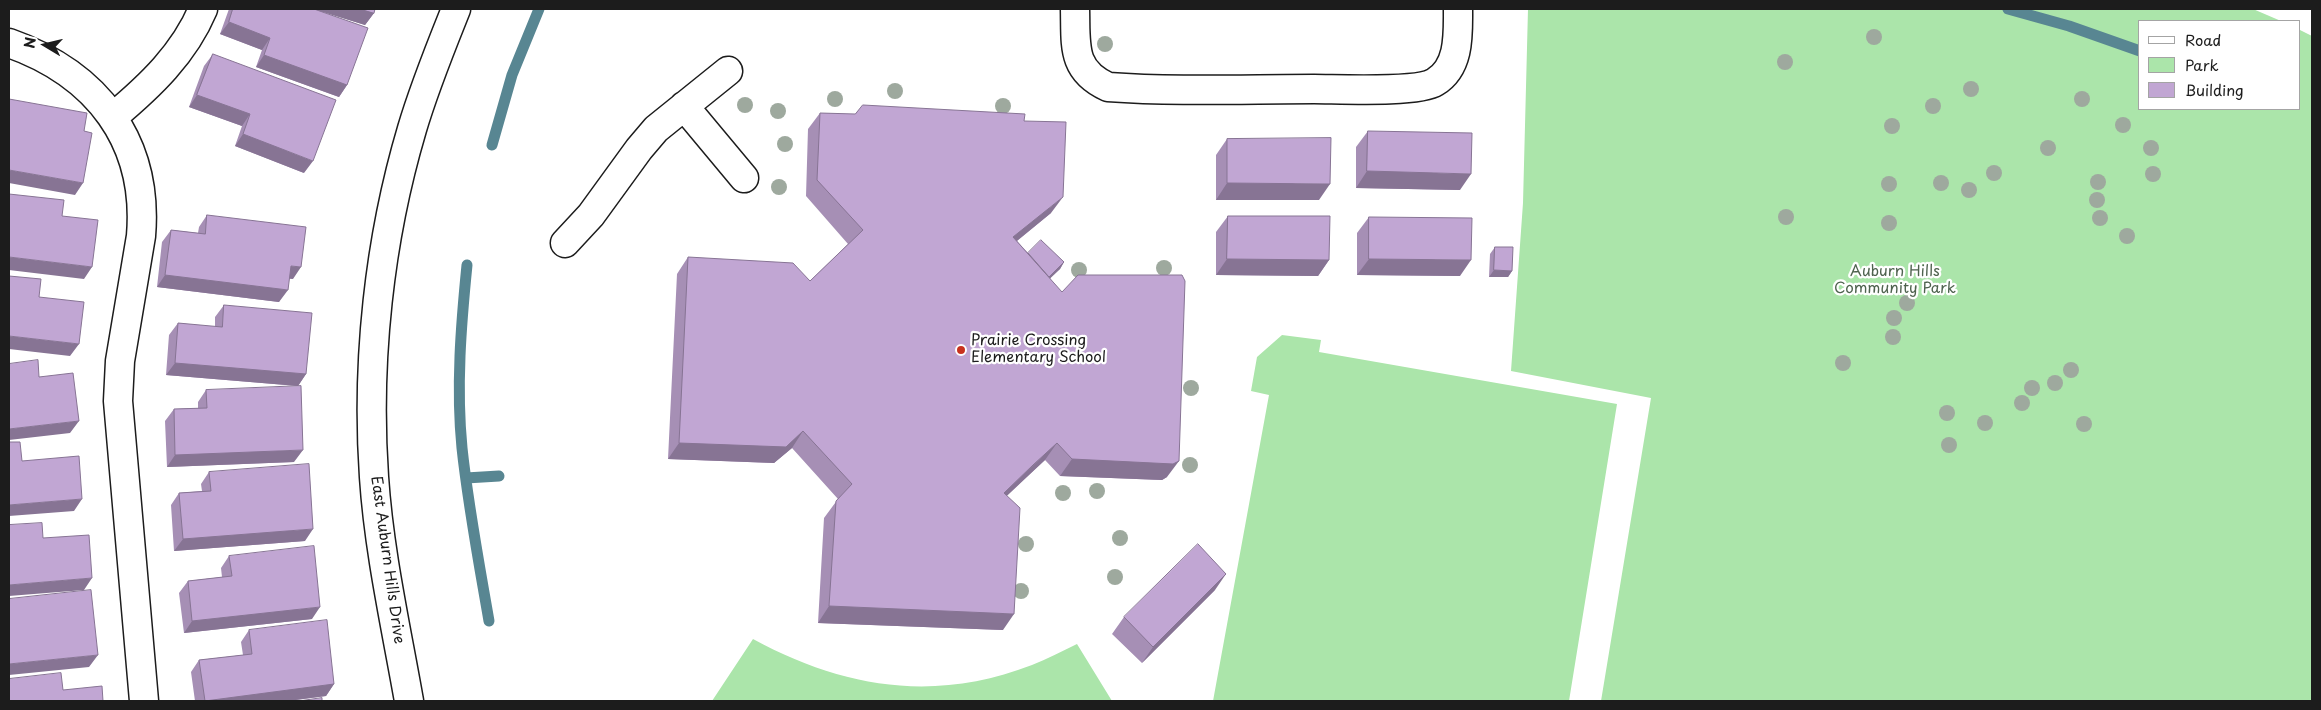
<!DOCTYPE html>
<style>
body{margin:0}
#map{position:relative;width:2321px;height:710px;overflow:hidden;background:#fff;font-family:"Playpen Sans",sans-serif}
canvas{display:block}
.frame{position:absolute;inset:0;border:10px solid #1c1c1c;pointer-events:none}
.legend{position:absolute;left:2138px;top:20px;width:162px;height:90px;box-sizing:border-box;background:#fff;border:1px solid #a4a4a4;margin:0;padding:6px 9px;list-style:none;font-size:15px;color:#1c1c1c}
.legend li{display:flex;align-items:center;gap:10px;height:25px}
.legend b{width:25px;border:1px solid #a4a4a4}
.north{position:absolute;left:20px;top:20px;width:50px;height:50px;-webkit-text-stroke:4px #fff;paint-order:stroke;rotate:279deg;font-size:14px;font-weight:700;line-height:20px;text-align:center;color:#1c1c1c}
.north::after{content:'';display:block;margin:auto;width:18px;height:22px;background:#1c1c1c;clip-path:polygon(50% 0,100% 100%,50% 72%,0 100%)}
</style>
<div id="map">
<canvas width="2321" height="710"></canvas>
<div class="frame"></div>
<ul class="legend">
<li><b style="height:6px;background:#fff"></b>Road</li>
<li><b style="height:14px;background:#abe5aa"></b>Park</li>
<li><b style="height:14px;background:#c1a6d3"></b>Building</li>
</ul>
<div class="north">N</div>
</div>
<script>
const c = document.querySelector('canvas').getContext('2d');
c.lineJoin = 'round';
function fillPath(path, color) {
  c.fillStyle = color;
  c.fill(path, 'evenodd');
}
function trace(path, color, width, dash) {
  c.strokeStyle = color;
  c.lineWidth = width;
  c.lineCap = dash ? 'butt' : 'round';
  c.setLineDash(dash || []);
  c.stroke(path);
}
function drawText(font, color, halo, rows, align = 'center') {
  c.font = font + ' "Playpen Sans",sans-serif';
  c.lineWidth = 4.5;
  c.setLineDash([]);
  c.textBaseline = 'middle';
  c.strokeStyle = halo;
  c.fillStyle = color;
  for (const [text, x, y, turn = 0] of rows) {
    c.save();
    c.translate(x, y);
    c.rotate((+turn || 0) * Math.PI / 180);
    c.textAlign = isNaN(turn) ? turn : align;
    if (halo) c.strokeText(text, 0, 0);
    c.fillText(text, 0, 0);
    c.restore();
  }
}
fillPath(new Path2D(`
 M1528 9H2253L2281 21H2140V109H2300V30L2312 36V701H1601L1651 398 1511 371 1523 203Z
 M1282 335 1321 340 1319 352 1617 404 1569 701H1213L1269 395 1251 391 1257 357Z
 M753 639C843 688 934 703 1032 665 1047 659 1062 651 1077 644L1112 701H712Z`), '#abe5aa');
trace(new Path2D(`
 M2008 9 2069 26 2140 51
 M492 145 512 75 539 9
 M467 265C461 325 456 387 462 448 468 505 479 563 489 621
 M466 478 499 476`), '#588692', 11);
const minor = new Path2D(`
 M1075 9C1076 45 1071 70 1108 87 1177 92 1246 89 1314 89 1339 89 1418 93 1435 82 1460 67 1458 34 1458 9
 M9 43C97 74 149 141 141 236L120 361 118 401 144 701
 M684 106 744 178
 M113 117C150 86 184 54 203 9
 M565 243 591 215 639 149 656 129 728 71
 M409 701C396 627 379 552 374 477 366 362 379 240 412 129 424 88 440 49 456 9`);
trace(minor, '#1c1c1c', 31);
trace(minor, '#fff', 28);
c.fillStyle = '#9ea99e';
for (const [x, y] of [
 [1874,37],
 [1105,44],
 [1785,62],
 [1971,89],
 [895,91],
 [835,99],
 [2082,99],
 [745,105],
 [1003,106],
 [1933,106],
 [778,111],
 [2123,125],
 [1892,126],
 [785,144],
 [2048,148],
 [2151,148],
 [1994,173],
 [2153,174],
 [2098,182],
 [1941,183],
 [1889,184],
 [779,187],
 [1969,190],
 [2097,200],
 [1786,217],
 [2100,218],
 [1889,223],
 [2127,236],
 [1164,268],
 [1079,270],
 [1907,303],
 [1894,318],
 [1893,337],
 [1843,363],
 [2071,370],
 [2055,383],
 [1191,388],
 [2032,388],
 [2022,403],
 [1947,413],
 [1985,423],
 [2084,424],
 [1949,445],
 [1190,465],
 [1097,491],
 [1063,493],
 [1120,538],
 [1026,544],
 [1115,577],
 [1021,591]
]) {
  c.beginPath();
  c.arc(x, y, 8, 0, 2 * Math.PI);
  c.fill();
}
fillPath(new Path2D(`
 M229 9H375L374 13 365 25 324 12 347 85 339 97 256 67 262 50 220 34Z
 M213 54 304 173 235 146 242 126 189 107 204 66Z
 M820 113 1024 121 1051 213 1017 241 1028 253 1064 262 1060 269 1050 278 1167 477 1162 480 1060 476 1045 460 1007 495 1003 630 818 623 824 518 838 499 792 448 774 463 668 459 677 274 688 257 810 281 848 244 806 196 808 129Z
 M1368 131 1460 190 1356 188V147Z
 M1227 139 1319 200H1216V155Z
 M207 215 293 279 289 278 279 302 157 287 162 242 171 230 198 233 199 227Z
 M1228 216 1329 260 1318 276 1216 275V232Z
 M1369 217 1460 276 1357 275V233Z
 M1495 247 1512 271 1508 277H1489L1490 254Z
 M224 305 306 374 298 386 166 375 169 335 178 323 215 327V317Z
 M206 390 294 462 167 467 165 421 174 409 198 408V402Z
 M209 472 305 541 174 551 171 505 179 493 202 491 201 484Z
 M229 556 312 619 184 633 179 593 188 581 222 577 221 568Z
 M1215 590 1142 663 1112 634 1124 617Z
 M249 630 334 684 326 696 288 701H195L191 672 199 660 243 655 241 642Z`), '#a68fb5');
fillPath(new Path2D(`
 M313 9H360L374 13 365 25Z
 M229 22 270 38 262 50 220 34Z
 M264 55 347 85 339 97 256 67Z
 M197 95 250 114 242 126 189 107Z
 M243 134 313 161 304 173 235 146Z
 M9 170 83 183 75 195 9 183Z
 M1367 171 1471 174 1460 190 1356 188Z
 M1227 183 1330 184 1319 200H1216Z
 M1063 197 1051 213 1002 253 1013 237Z
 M9 257 92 267 84 279 9 270Z
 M1227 259 1329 260 1318 276 1216 275Z
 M1369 259 1471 260 1460 276 1357 275Z
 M1064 262 1060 269 1036 292 1040 286Z
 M291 266 301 267 293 279 282 278Z
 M1494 270 1512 271 1508 277H1489Z
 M165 275 288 290 279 302 157 287Z
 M9 336 79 344 70 356 9 349Z
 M175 363 306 374 298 386 166 375Z
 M79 421 70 433 9 440V429Z
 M803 431 792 448 774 463 668 459 679 443Z
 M1057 443 1045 460 993 509 1004 493Z
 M303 450 294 462 167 467 175 455Z
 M1072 459 1179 461 1167 477 1162 480 1060 476Z
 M82 499 74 511 9 516V505Z
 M313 529 305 541 174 551 183 539Z
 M1226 574 1215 590 1142 663 1153 647Z
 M92 578 84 590 9 596V585Z
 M829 606 1014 614 1003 630 818 623Z
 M320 607 312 619 184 633 192 621Z
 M98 655 89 667 9 675V664Z
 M334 684 326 696 288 701H204Z`), '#877494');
const building = new Path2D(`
 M233 9H314L368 28 347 85 264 55 270 38 229 22Z
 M360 9H375L374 13Z
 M213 54 336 100 313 161 243 134 250 114 197 95Z
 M9 99 87 113 84 131 92 133 83 183 9 170Z
 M863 105 1025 114 1024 121 1066 122 1063 197 1013 237 1062 292 1078 275H1182L1185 281 1179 461 1173 464 1072 459 1057 443 1033 465 1004 493 1020 508 1014 614 829 606 836 501 852 484 803 431 786 447 679 443 688 257 793 263 810 281 863 230 817 180 820 113 855 114Z
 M1368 131 1472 133 1471 174 1367 171Z
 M1331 138 1330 184 1227 183V139Z
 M9 194 64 200 62 216 98 220 92 267 9 257Z
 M207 215 306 227 301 267 291 266 288 290 165 275 171 230 205 234Z
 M1228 216H1330L1329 260 1227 259Z
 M1369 217 1472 218 1471 260 1369 259Z
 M1041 240 1064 262 1049 277 1028 253Z
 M1495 247H1513L1512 271 1494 270Z
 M9 276 41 279 39 297 84 302 79 344 9 336Z
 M224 305 312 313 306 374 175 363 178 323 222 327Z
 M38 360 39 377 73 373 79 421 9 429V364Z
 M301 386 303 450 175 455 174 409 207 408 206 390Z
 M9 442H20L22 461 79 456 82 499 9 505Z
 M309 464 313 529 183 539 179 493 211 491 209 472Z
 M42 523 43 538 89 535 92 578 9 585V525Z
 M1198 544 1226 574 1153 647 1124 617Z
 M314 546 320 607 192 621 188 581 232 576 229 556Z
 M91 590 98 655 9 664V599Z
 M327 620 334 684 205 701 199 660 252 654 249 630Z
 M61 673 63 690 102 686 103 701H9V679Z
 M322 698V701H299Z`);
fillPath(building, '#c1a6d3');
trace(building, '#877494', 1);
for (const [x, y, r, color] of [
 [961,350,5,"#c8321e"]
]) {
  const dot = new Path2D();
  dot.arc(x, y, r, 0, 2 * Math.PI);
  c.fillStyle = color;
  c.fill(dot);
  trace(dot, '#fff', 2);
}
drawText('15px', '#4e624e', '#fff', [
 ["Auburn Hills",1895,272],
 ["Community Park",1895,289]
]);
drawText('15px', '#1c1c1c', '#fff', [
 ["Prairie Crossing",971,341],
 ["Elementary School",971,358]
], 'left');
drawText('15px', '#1c1c1c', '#fff', [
 ["East Auburn Hills Drive",387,560,82]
]);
</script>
